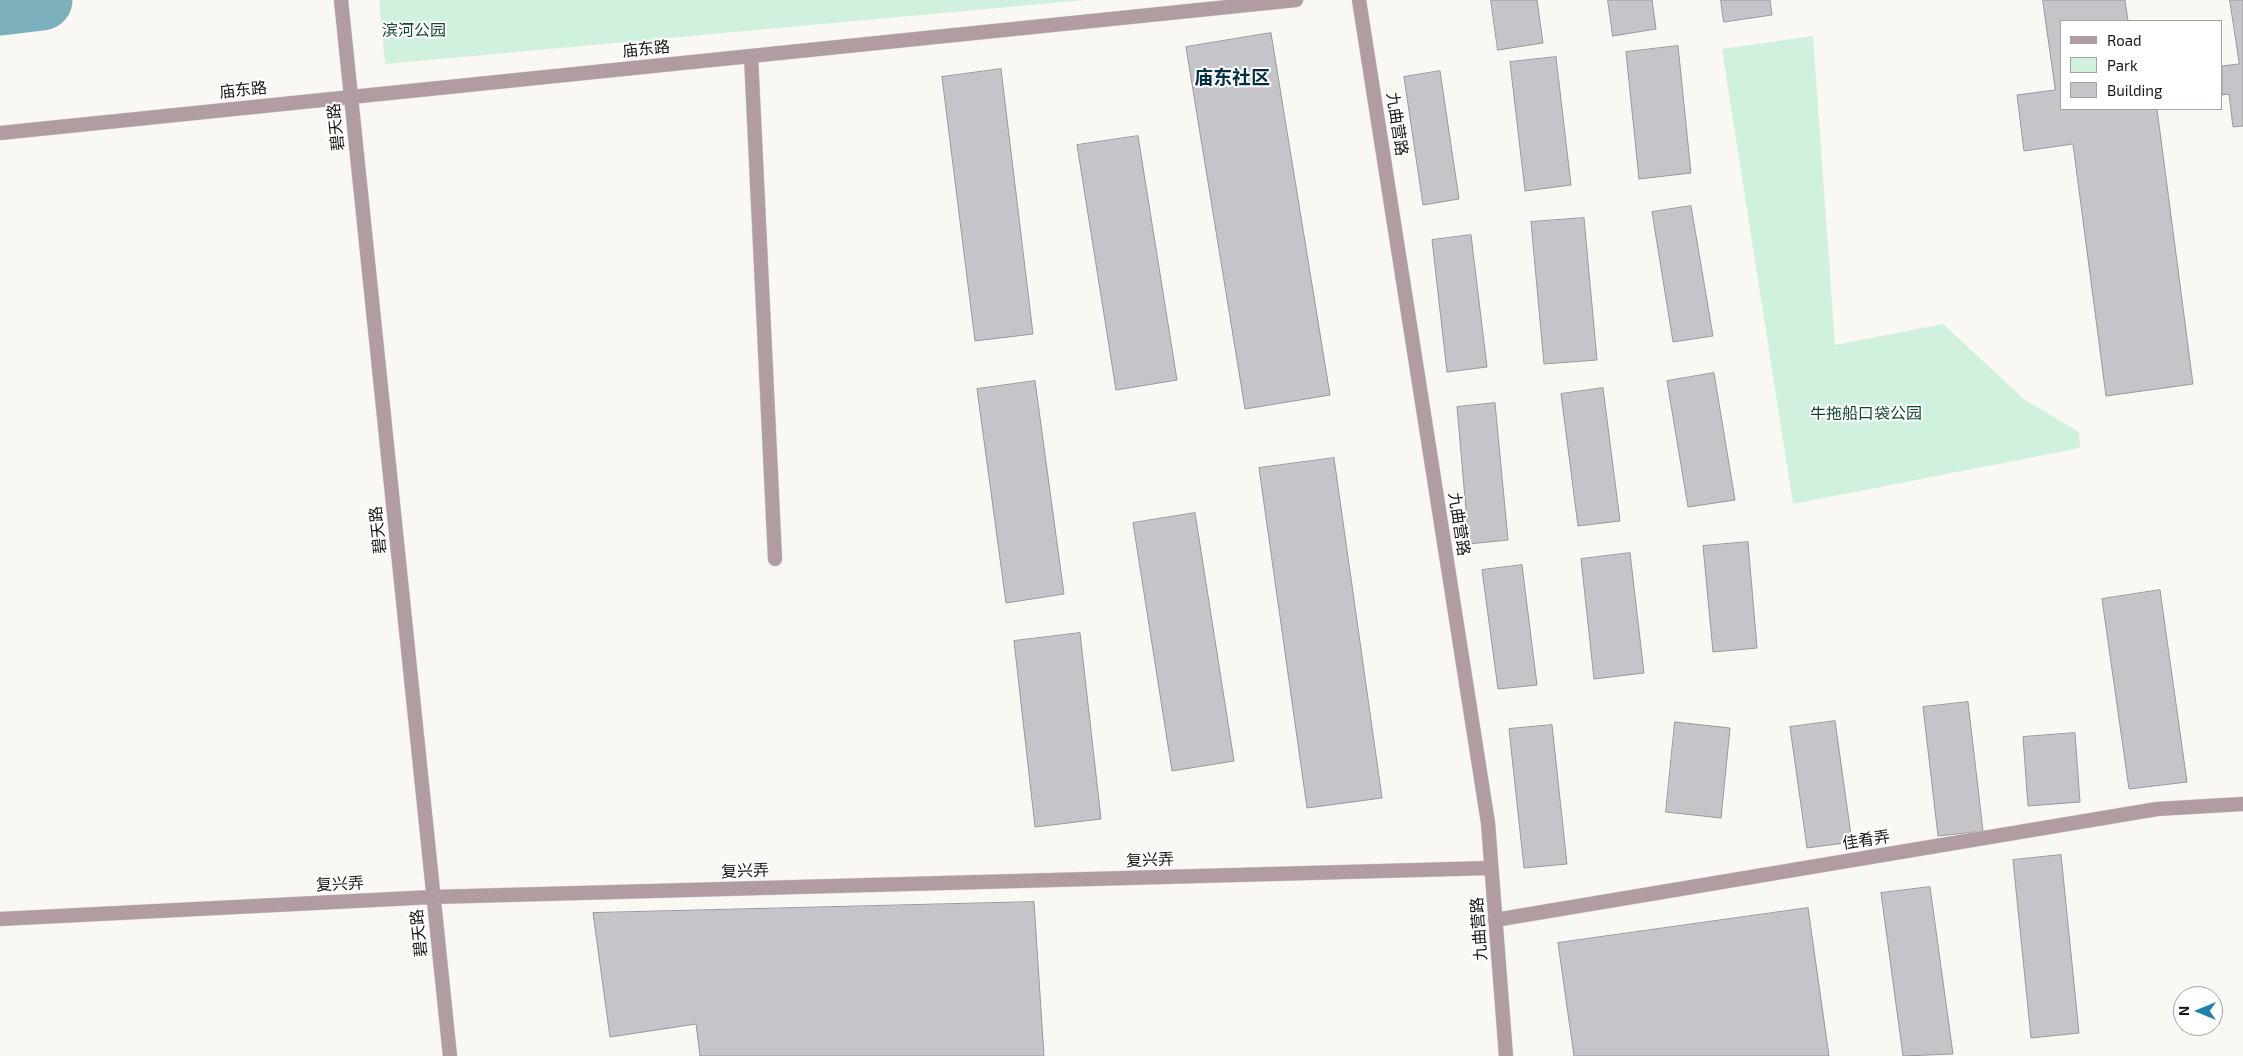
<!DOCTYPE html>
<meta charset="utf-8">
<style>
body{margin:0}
#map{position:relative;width:2243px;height:1056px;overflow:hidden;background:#f9f8f3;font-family:"Exo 2",sans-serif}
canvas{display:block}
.legend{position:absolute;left:2060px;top:20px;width:162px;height:90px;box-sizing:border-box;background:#fff;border:1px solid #a2a2a1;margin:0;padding:6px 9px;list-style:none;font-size:15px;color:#171715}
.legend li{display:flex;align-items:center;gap:10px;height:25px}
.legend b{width:25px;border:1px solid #a2a2a1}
.north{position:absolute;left:2173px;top:986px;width:50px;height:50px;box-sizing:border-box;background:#fff;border:1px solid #a2a2a1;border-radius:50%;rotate:270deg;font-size:14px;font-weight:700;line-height:20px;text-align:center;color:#171715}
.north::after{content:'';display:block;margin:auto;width:18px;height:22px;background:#1e80ab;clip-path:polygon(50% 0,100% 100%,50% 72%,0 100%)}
</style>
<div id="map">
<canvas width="2243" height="1056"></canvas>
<ul class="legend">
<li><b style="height:6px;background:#b19ca1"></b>Road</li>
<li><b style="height:14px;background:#d1f1df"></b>Park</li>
<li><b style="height:14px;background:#c5c4c8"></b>Building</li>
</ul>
<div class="north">N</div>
</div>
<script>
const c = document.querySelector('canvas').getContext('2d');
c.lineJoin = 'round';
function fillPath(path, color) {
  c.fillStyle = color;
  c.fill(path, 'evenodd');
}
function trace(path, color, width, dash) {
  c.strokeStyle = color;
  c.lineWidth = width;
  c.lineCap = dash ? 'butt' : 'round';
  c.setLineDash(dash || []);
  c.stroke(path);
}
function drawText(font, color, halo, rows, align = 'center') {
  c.font = font + ' "Exo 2","Noto Sans SC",sans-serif';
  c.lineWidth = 4;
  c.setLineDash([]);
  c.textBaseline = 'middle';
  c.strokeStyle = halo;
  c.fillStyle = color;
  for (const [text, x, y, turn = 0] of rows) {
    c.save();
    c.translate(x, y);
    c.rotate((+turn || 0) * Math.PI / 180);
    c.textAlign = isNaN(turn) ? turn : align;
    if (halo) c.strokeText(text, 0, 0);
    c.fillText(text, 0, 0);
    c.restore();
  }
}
fillPath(new Path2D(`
 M379 0H1085L385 64Z
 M1813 36 1835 345 1943 324 2025 400 2079 432 2080 448 1793 504 1722 49Z`), '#d1f1df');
trace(new Path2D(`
 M0 5 42 0`), '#7cb0bc', 61);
const building = new Path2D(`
 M1491 0H1537L1543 43 1498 50Z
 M1608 0H1652L1656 29 1613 36Z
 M1721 0H1770L1772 15 1724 22Z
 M2043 0H2125L2128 21H2062V109H2157L2193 384 2106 396 2073 144 2024 151 2017 95 2055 90Z
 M2230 0H2243V126L2233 127 2229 94 2222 95V66L2239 64Z
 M1271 33 1330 395 1245 409 1186 47Z
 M1678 46 1691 173 1639 179 1626 52Z
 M1556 57 1571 185 1525 191 1510 62Z
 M1001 69 1033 334 975 341 942 77Z
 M1440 71 1459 199 1423 205 1404 77Z
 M1138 136 1177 380 1116 390 1077 145Z
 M1691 206 1713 336 1673 342 1652 212Z
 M1584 218 1597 360 1544 364 1531 222Z
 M1471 235 1487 367 1447 372 1432 240Z
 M1714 373 1735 500 1688 507 1667 381Z
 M1035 381 1064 594 1006 603 977 389Z
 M1603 388 1620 521 1578 526 1561 394Z
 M1495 403 1508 540 1469 544 1457 407Z
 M1334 458 1382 798 1307 808 1259 468Z
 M1195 513 1234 761 1172 771 1133 523Z
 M1748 542 1757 648 1713 652 1703 546Z
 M1630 553 1644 673 1594 679 1581 559Z
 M1522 565 1537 685 1498 689 1482 570Z
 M2160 590 2187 782 2129 789 2102 599Z
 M1080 633 1101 819 1035 827 1014 641Z
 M1968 702 1983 831 1938 836 1923 707Z
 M1835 721 1852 842 1807 848 1790 727Z
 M1675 722 1730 728 1721 818 1666 812Z
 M1552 725 1567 864 1524 868 1509 729Z
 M2075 733 2080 802 2028 806 2023 737Z
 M2061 855 2079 1033 2031 1038 2013 860Z
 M1930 887 1953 1054 1903 1056 1881 893Z
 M1034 902 1044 1056H700L696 1024 610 1037 593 913Z
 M1808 908 1829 1056H1574L1558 943Z`);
fillPath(building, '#c5c4c8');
trace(building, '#99989c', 1);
const minor = new Path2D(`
 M341 0 450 1056
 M1359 0 1488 823 1506 1056
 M751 56 775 559
 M0 133 1296 0
 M0 919 433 897 1491 868
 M1495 920 2157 809 2243 804`);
trace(minor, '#d5d4cf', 15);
trace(minor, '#b19ca1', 14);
drawText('16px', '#11472f', '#fff', [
 ["滨河公园",414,31],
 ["牛拖船口袋公园",1866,414]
]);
drawText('16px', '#171715', '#fff', [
 ["庙东路",646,49,-6],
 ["庙东路",243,90,-6],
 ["九曲营路",1397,124,81],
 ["碧天路",336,127,-96],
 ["九曲营路",1459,524,81],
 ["碧天路",378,530,-96],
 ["佳肴弄",1866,840,-9],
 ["复兴弄",1150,860,-2],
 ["复兴弄",745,871,-2],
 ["复兴弄",340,884,-3],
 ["九曲营路",1479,929,-94],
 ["碧天路",419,933,-96]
]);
drawText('bold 19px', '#002f43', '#fff', [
 ["庙东社区",1232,78]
]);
</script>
